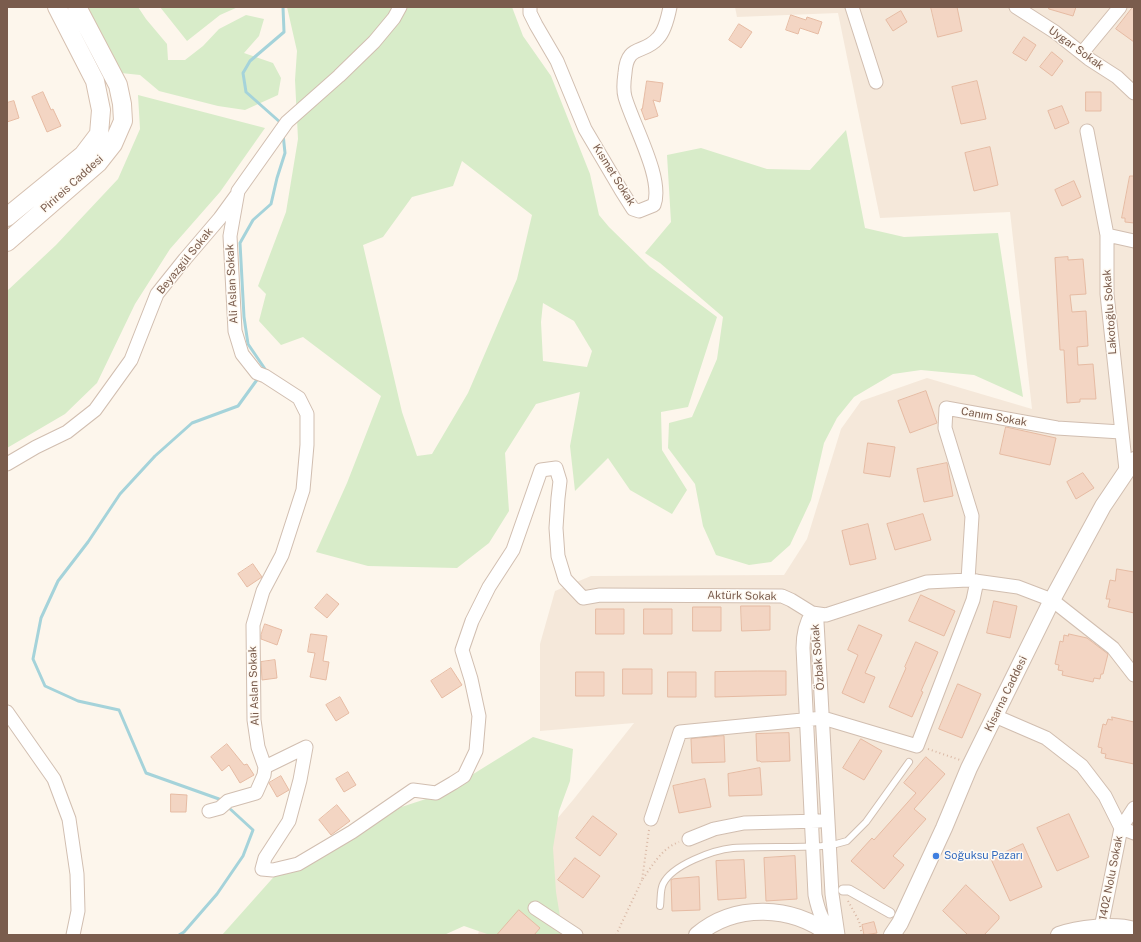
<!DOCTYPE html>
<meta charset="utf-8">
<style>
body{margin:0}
#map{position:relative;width:1141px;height:942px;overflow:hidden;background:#fdf6ec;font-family:"Public Sans",sans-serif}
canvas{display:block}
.frame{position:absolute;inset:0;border:8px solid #7a5c4d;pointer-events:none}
</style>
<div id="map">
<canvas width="1141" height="942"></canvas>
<div class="frame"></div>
</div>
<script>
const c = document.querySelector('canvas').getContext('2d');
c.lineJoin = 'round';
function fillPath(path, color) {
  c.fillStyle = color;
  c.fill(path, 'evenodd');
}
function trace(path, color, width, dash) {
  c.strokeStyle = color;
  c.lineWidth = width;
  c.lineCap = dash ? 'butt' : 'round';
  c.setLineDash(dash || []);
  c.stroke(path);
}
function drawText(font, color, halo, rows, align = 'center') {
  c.font = font + ' "Public Sans",sans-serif';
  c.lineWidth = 3;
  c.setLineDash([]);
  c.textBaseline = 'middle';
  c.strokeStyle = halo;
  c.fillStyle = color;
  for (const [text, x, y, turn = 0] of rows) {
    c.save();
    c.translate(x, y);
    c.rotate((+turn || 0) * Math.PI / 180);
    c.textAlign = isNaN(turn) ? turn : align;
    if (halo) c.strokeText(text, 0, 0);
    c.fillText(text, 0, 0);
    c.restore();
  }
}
fillPath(new Path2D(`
 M735 7H1134V935H478L484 905 573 800 634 723 540 731V644L555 591 591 576 784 575 807 539 841 429 861 401 927 378 1032 409 1010 212 880 218 838 13 737 17Z`), '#f5e8da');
fillPath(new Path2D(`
 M86 7H138L146 19 167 44 168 60H185L203 46 219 29 246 15 264 19 259 36 244 53 273 63 281 78 278 95 245 110 218 106 159 91 140 75 121 73Z
 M160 7H238L220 15 187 41Z
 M287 7H512L523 36 551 76 590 174 599 215 609 227 650 267 717 317 688 407 661 412 662 450 687 490 672 514 630 490 608 458 575 491 570 446 580 392 536 404 505 453 509 511 489 543 457 568 368 566 316 552 347 483 381 396 303 337 281 345 259 321 266 294 258 286 286 212 298 139 295 80 297 51ZM462 161 532 215 517 279 468 393 432 454 417 456 402 412 363 245 383 237 412 197 453 186ZM543 303 574 321 592 351 587 367 543 361 541 322Z
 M138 95 265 128 220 192 170 249 135 304 97 383 65 414 7 448V291L56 245 118 179 140 129Z
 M846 130 865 228 904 237 998 233 1023 397 974 375 921 370 893 374 854 397 837 418 824 443 811 500 790 545 771 562 749 565 716 555 703 526 695 484 668 448 669 423 692 417 717 359 723 317 660 263 645 253 671 222 667 155 701 148 767 169 810 170Z
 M533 737 573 749 570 781 559 811 553 848 556 892 563 935H490L464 926 444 935H222L279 871 374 816 441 794Z`), '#d8ecc9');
trace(new Path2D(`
 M281 123 246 92 243 73 250 61 284 32 283 7
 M263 372 265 369 248 344 244 317 240 243 253 220 271 204 277 178 285 153 283 134
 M222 802 219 799 146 773 119 710 78 701 45 686 33 659 41 618 58 581 88 542 120 494 155 456 192 423 238 406 259 377
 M179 935 184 932 217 894 243 856 253 830 228 807`), '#a5d3da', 3);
const building = new Path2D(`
 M931 7H957L962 31 938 37Z
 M1049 7H1076L1073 16 1049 9Z
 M1133 7H1134V42L1116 29Z
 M901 11 907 22 893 31 886 20Z
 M791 15 806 20 807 17 822 22 818 34 800 28 798 34 786 30Z
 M739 24 752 32 741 48 729 40Z
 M1024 37 1036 45 1026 61 1013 53Z
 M1052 52 1063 61 1052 76 1040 67Z
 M647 81 663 83 660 102 653 100 658 116 645 120 641 109H642Z
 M977 81 986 119 961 124 952 87Z
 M43 92 51 110 53 109 61 126 47 132 32 97Z
 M1086 92H1101V111H1086Z
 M14 101 19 118 7 122V103Z
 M1062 106 1069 123 1055 129 1048 111Z
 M990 147 998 185 974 191 965 153Z
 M1130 176H1134V223L1125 222V218H1122Z
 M1074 181 1081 197 1062 206 1055 190Z
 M1068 257V260L1083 259 1086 294 1070 295 1072 312 1086 311 1088 346 1077 347 1078 365 1093 364 1096 399H1080V402L1067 403 1064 350H1060L1055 258Z
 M926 391 937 423 910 433 898 401Z
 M1006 427 1056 438 1050 465 1000 454Z
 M868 443 895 447 890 477 864 473Z
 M947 463 953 496 924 502 917 469Z
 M1083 473 1094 488 1076 499 1067 482Z
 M923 514 931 540 895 550 887 524Z
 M868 524 876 559 850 565 842 531Z
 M253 564 262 577 247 587 238 574Z
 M1117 569 1134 572V613L1108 607 1110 599H1106L1110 580 1115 581Z
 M327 594 339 604 327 618 315 608Z
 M921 595 955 611 944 636 909 621Z
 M994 601 1017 606 1010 638 987 633Z
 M741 606H770V630L742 631Z
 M693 607H721V631H693Z
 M596 609H624V634H596Z
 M644 609H672V634H644Z
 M265 624 282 630 277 645 261 639V635Z
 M859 625 882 635 865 673 875 677 864 703 842 693 858 655 848 650Z
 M311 634 327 636 323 661 329 662 326 680 310 677 315 653 308 652Z
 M1069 634 1087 638 1108 654 1103 674H1101L1100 679 1094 678 1093 682 1062 675 1063 671 1058 670 1059 665 1055 664 1060 641 1063 642 1064 635 1068 636Z
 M916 642 938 652 921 691 923 692 912 717 889 707 906 668 905 667Z
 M275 660 277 678 262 680 261 662Z
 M451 668 462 685 442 698 431 681Z
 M623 669H652V694H623Z
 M758 671H786V695L715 697V672Z
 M576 672H604V696H576Z
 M668 672H696V697H668Z
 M958 684 981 694 962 738 939 729Z
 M340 697 349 713 336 721 326 705Z
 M1112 717 1134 722V764L1105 758 1106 754 1101 753 1102 748 1098 747 1103 724 1106 725 1108 719 1112 720Z
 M789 733 790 761 761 762 760 761H757L756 734Z
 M724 736 725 762 692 763 691 739Z
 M861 739 882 751 864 780 843 768Z
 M227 744 244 765 247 764 254 775 240 783 229 765 222 771 211 757Z
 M926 757 945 774 914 809 926 819 893 856 904 865 884 889 851 861 872 838 874 840 916 793 904 783Z
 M760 768 762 795 729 796 728 774Z
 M348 772 356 785 344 792 336 779Z
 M281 776 289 790 277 797 269 783Z
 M705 779 711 807 679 813 673 786Z
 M171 794 187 795 186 812H171Z
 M337 805 350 821 331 835 319 820Z
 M1069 814 1089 857 1057 871 1037 828Z
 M593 816 617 834 600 856 576 838Z
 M1023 844 1042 887 1010 901 991 859Z
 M795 856 797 899 766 901 764 858Z
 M575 858 600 876 583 898 558 880Z
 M744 860 746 898 718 900 716 861Z
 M699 877 700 910 672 911 671 880 673 879Z
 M966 885 999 916V919L984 935H968L943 911Z
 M519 910 540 928 534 935H497Z
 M874 922 877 933 864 935 862 925Z`);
fillPath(building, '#f3d5c3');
trace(building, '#e6bba3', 1);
const service = new Path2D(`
 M660 906C661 899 660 890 663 884 672 865 713 850 733 848 762 846 793 848 822 846L836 844 847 841 866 822 909 762`);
const pedestrian = new Path2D(`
 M843 890H849L890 913`);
const minor = new Path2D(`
 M400 7 394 18 374 42 339 76 287 122 238 191 230 236 235 331 242 354 257 373 265 376 299 398 307 414V445L303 490 282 555 263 591 253 625 254 720 258 747 265 767 306 747 300 780 289 821 265 858 262 869 273 870 298 864 352 832 413 790 436 793 453 783 464 776 476 751 479 716 471 679 462 650 472 621 489 587 513 550 541 470 556 468 560 481 558 498 556 528 558 556 565 579 583 598 600 595 782 596 791 600 812 613 826 615 927 582 968 580 1018 587 1052 600 1113 648 1134 675
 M530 7V13L536 25 557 61 585 129 621 190 633 209 639 211 654 205C664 179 633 125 625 97 623 90 624 80 625 73 627 43 644 55 658 38 665 31 668 17 670 7
 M852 7 876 82
 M1016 7 1055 32 1089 59 1117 77 1134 93
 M1082 53 1120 7
 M1087 131 1107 235V294L1126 470
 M1107 235 1134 241
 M7 464 36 447 67 432 95 410 131 360 157 294 185 259 220 218 236 196
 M968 580 972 516 945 428 946 408 1057 428 1121 432
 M7 712 54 779 69 819 77 874 78 911 73 935
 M995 716 1046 738 1082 766 1105 796 1121 828 1134 833
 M209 811 220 808 228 801 256 793 264 775 265 767
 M651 819 680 732 823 718 917 746 973 600 977 581
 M689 839 714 829 744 823 820 821
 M535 908 576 935
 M1101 928 1121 828 1134 808
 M834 935C822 920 819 914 815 895L803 648C803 635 805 624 812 613L817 622 832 894 838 935`);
const tertiary = new Path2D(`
 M697 935C735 903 792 905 830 935
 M892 935 900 923 944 828 969 768 1052 600 1103 506 1134 460
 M1059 935C1077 928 1115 924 1134 930`);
const secondary = new Path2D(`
 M7 217 83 155 99 134 101 110 95 81 57 7
 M7 242 98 163 113 144 123 121 122 104 118 85 77 7`);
trace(service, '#d1beb0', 8);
trace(pedestrian, '#d1beb0', 11);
trace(minor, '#d1beb0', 15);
trace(tertiary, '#d1beb0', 18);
trace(secondary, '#d6c0b0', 20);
trace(new Path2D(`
 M928 749 960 760
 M649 830 642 880C652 866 662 848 679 842
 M848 901 859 921 862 935
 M616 935 642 880`), '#d9b8a5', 2, [1, 3]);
trace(service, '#fff', 6);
trace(pedestrian, '#fff', 9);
trace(minor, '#fff', 13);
trace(tertiary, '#fff', 16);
trace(secondary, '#fff', 18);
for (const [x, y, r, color] of [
 [936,856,4,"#3f7fe0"]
]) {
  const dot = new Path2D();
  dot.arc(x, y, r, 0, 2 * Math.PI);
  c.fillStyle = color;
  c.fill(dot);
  trace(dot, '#fffaf3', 1.5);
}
drawText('11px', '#7a5c4d', '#fffaf3', [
 ["Uygar Sokak",1076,48,36],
 ["Kısmet Sokak",614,175,58],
 ["Pirireis Caddesi",72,184,-42],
 ["Beyazgül Sokak",185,261,-51],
 ["Ali Aslan Sokak",232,284,-93],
 ["Lakotoğlu Sokak",1110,312,-94],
 ["Canım Sokak",994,417,10],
 ["Aktürk Sokak",742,596,1],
 ["Özbak Sokak",818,657,-95],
 ["Ali Aslan Sokak",254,686,-92],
 ["Kisarna Caddesi",1006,694,-64],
 ["1402 Nolu Sokak",1111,878,-79]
]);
drawText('11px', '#366cbe', '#fffaf3', [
 ["Soğuksu Pazarı",944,856]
], 'left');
</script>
